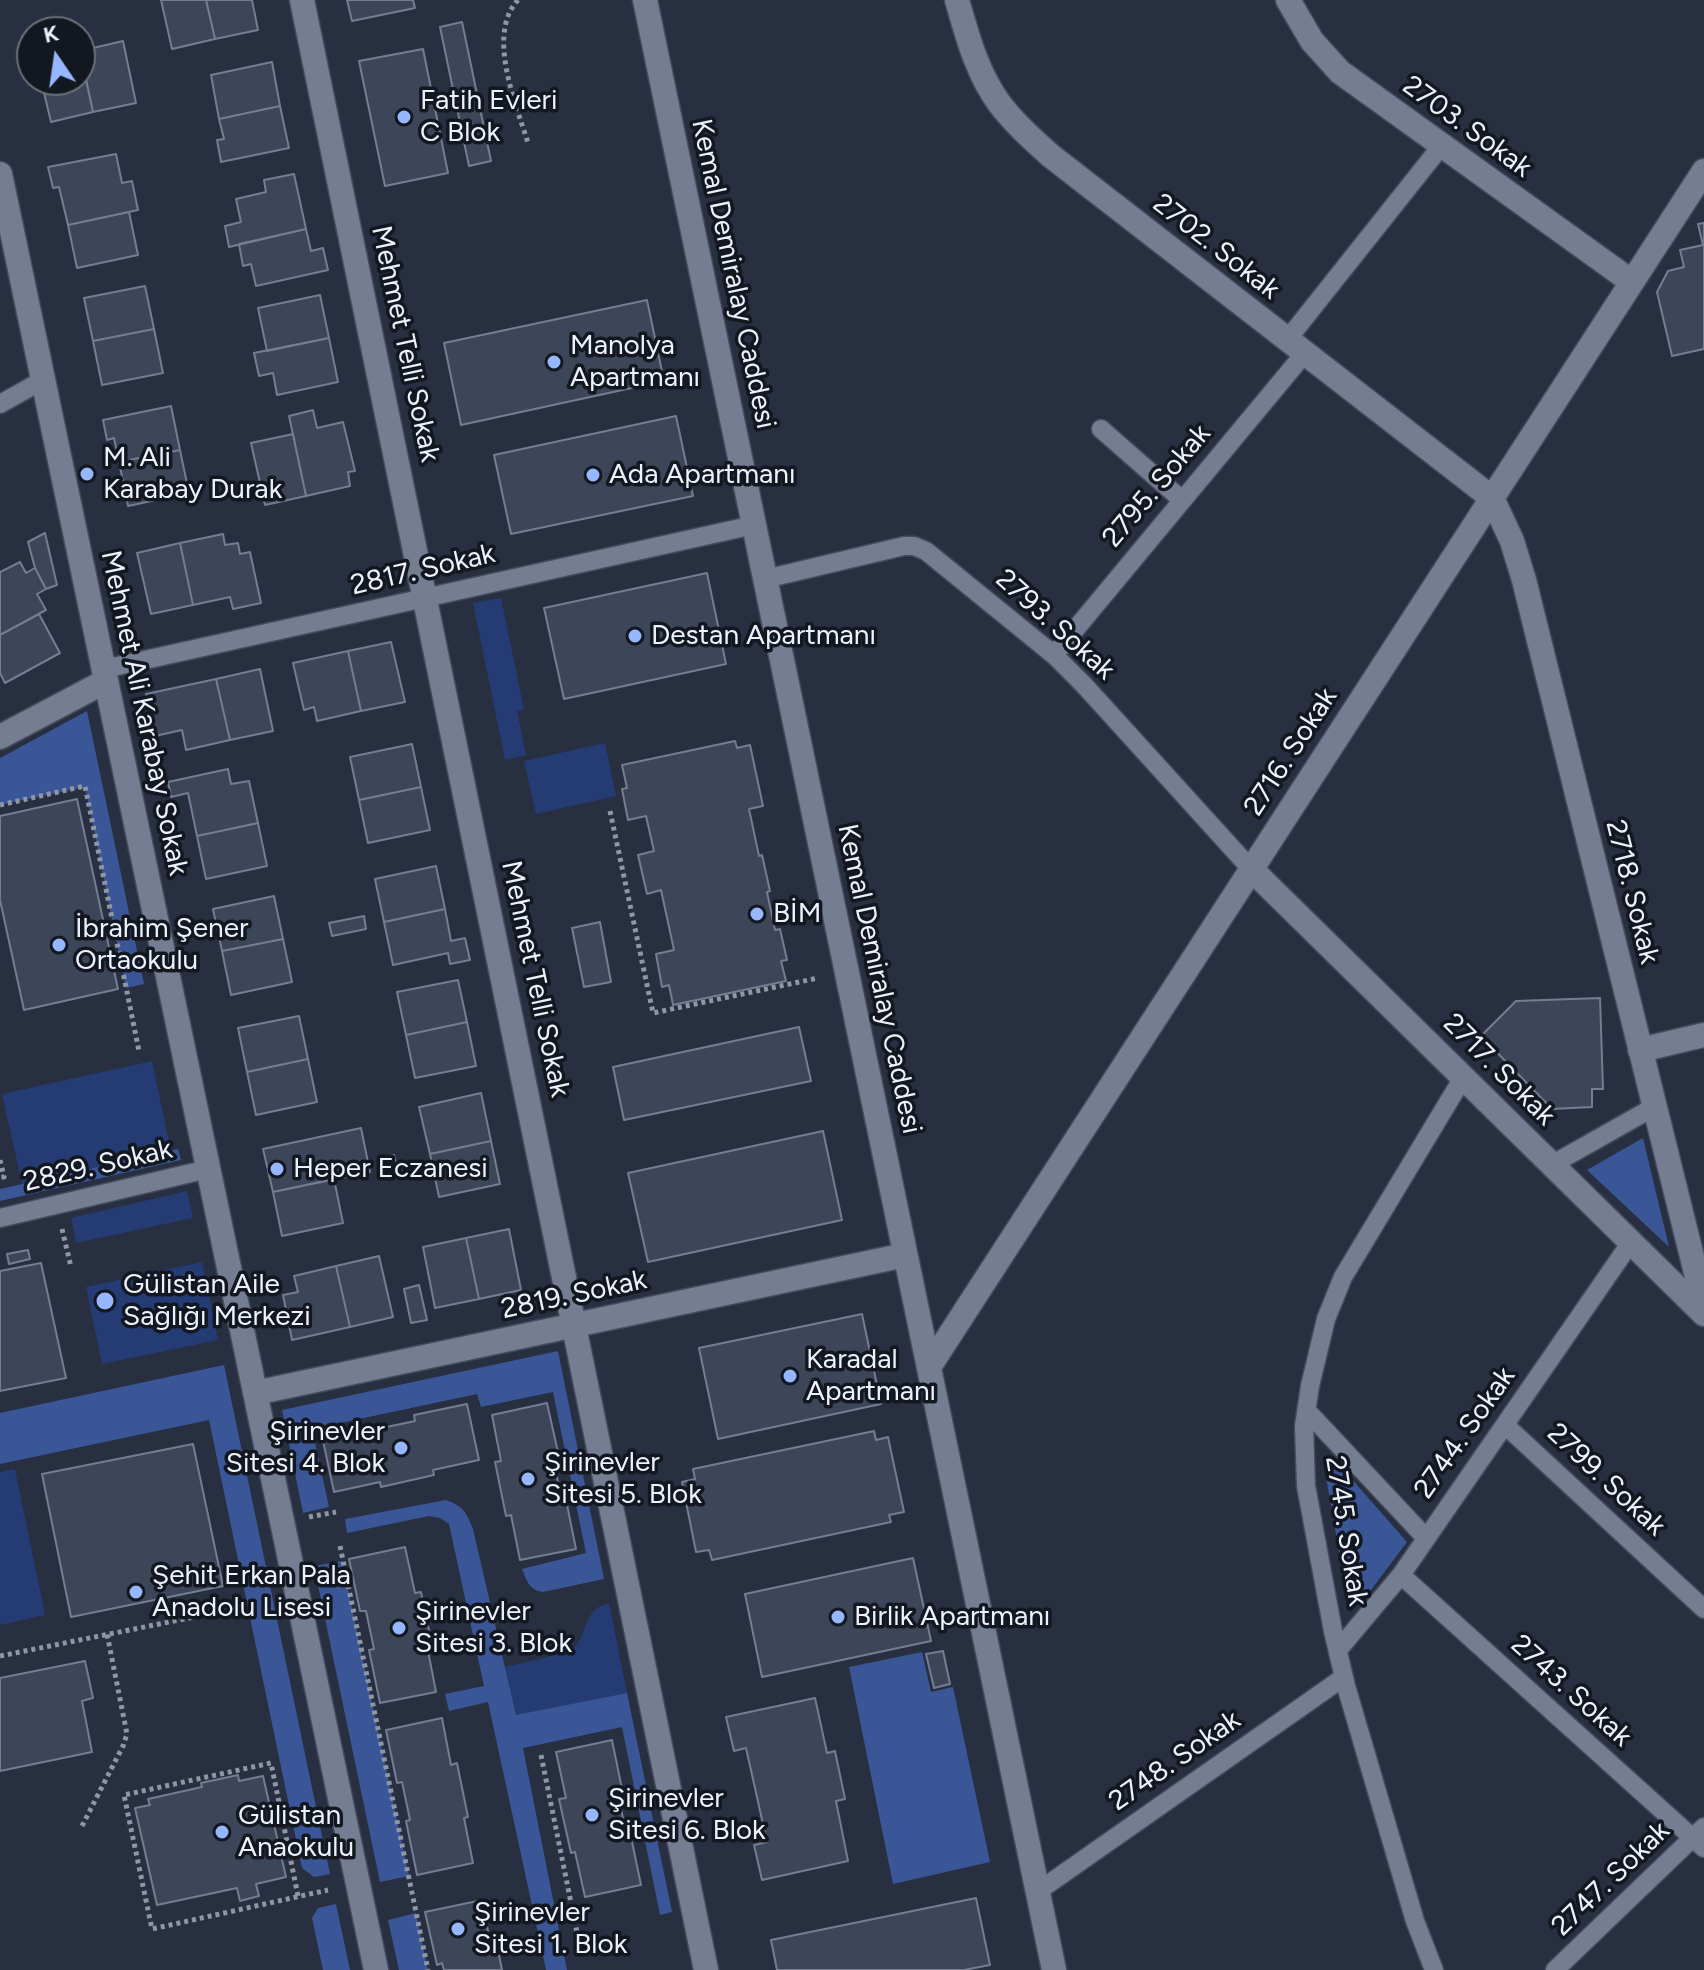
<!DOCTYPE html>
<meta charset="utf-8">
<style>
body{margin:0}
#map{position:relative;width:1704px;height:1970px;overflow:hidden;background:#272f40;font-family:Figtree,sans-serif}
canvas{display:block}
.north{position:absolute;left:16px;top:16px;width:80px;height:80px;box-sizing:border-box;background:#13171f;border:2px solid #6a6f78;border-radius:50%;rotate:347deg;font-size:22px;font-weight:700;line-height:32px;text-align:center;color:#ecf2fd}
.north::after{content:'';display:block;margin:auto;width:28px;height:36px;background:#96b6fd;clip-path:polygon(50% 0,100% 100%,50% 72%,0 100%)}
</style>
<div id="map">
<canvas width="1704" height="1970"></canvas>
<div class="north">K</div>
</div>
<script>
const c = document.querySelector('canvas').getContext('2d');
c.lineJoin = 'round';
function fillPath(path, color) {
  c.fillStyle = color;
  c.fill(path, 'evenodd');
}
function trace(path, color, width, dash) {
  c.strokeStyle = color;
  c.lineWidth = width;
  c.lineCap = dash ? 'butt' : 'round';
  c.setLineDash(dash || []);
  c.stroke(path);
}
function drawText(font, color, halo, rows, align = 'center') {
  c.font = font + ' Figtree,sans-serif';
  c.lineWidth = 7;
  c.setLineDash([]);
  c.textBaseline = 'middle';
  c.strokeStyle = halo;
  c.fillStyle = color;
  for (const [text, x, y, turn = 0] of rows) {
    c.save();
    c.translate(x, y);
    c.rotate((+turn || 0) * Math.PI / 180);
    c.textAlign = isNaN(turn) ? turn : align;
    if (halo) c.strokeText(text, 0, 0);
    c.fillText(text, 0, 0);
    c.restore();
  }
}
fillPath(new Path2D(`
 M501 598 524 709 517 711 526 755 505 760 473 603Z
 M605 743 616 796 536 814 524 761Z
 M152 1061 171 1151 22 1184 2 1094Z
 M187 1191 193 1218 76 1243 71 1218Z
 M202 1262 218 1340 102 1364 86 1287Z
 M15 1469 45 1615 0 1625V1472Z
 M609 1603 627 1693 516 1716 505 1667 569 1652C590 1638 580 1609 609 1603Z`), '#243b74');
fillPath(new Path2D(`
 M87 711 144 984 126 988 85 787 0 805V758Z
 M1643 1138 1669 1247 1587 1170Z
 M178 1149 181 1160 0 1201V1189Z
 M558 1351 604 1579 543 1592C529 1590 527 1581 522 1569L586 1553 553 1392 481 1407 477 1394 312 1429 329 1507 303 1513 282 1410Z
 M224 1365 330 1874 314 1877 302 1868 209 1420 0 1464V1413Z
 M1335 1460 1407 1542 1359 1606 1347 1598 1324 1465Z
 M446 1500C463 1506 467 1513 473 1529L516 1715 627 1693 672 1912 660 1915 622 1727 523 1748 567 1970H546L488 1702 449 1711 445 1694 484 1686 449 1524 440 1518 429 1516 347 1533 345 1519Z
 M342 1561 409 1876 380 1882 314 1566Z
 M922 1652 931 1692 953 1687 990 1862 893 1884 849 1667Z
 M336 1904 350 1970H323L312 1918 318 1908Z
 M416 1913 428 1970H399L388 1920Z`), '#3b5697');
const building = new Path2D(`
 M161 0H206L215 39 172 49Z
 M206 0H252L258 30 215 39Z
 M347 0H413L415 8 352 21Z
 M462 22 491 161 469 166 440 27Z
 M123 41 136 103 93 112 80 51Z
 M423 49 448 173 385 186 359 61Z
 M80 52 93 112 51 122 41 80H80Z
 M272 62 280 106 219 119 211 75Z
 M280 106 289 148 221 162 217 140 224 139 219 119Z
 M116 154 122 183 132 181 138 210 68 225 59 187 53 188 48 167Z
 M294 174 306 229 229 247 225 226 241 222 236 199 266 192 264 180Z
 M129 212 138 255 77 268 68 225Z
 M1704 223V349L1672 356 1657 292 1668 271 1684 267 1680 250 1703 245 1698 224Z
 M306 229 311 251 323 248 328 270 256 286 251 264 243 266 239 244Z
 M145 286 154 329 93 341 84 298Z
 M320 295 329 338 267 351 258 308Z
 M647 300 664 381 461 425 444 343Z
 M154 329 163 373 102 385 93 341Z
 M329 338 338 382 277 395 273 373 259 376 254 353Z
 M171 406 180 450 119 462 114 438 107 440 103 420Z
 M313 410 317 428 343 422 355 471 348 472 350 486 306 496 289 416Z
 M676 416 693 496 511 534 494 455Z
 M293 434 306 496 265 505 251 443Z
 M180 450 189 493 128 506 119 462Z
 M45 533 57 585 46 589 35 568 28 542Z
 M223 534 225 545 238 543 240 554 250 552 261 603 233 609 230 597 193 605 180 543Z
 M180 543 193 605 151 614 137 553Z
 M20 562 26 573 35 568 46 589 37 594 46 610 0 635V572Z
 M707 573 726 664 564 699 544 608Z
 M39 614 60 653 5 683 0 673V635Z
 M391 642 405 702 361 711 348 651Z
 M348 651 361 711 317 721 314 707 304 710 293 663Z
 M260 669 273 731 230 740 216 679Z
 M216 679 230 740 186 750 182 730 155 736 146 694Z
 M735 741 737 748 750 745 763 806 749 809 759 856 762 855 770 891 767 892 775 930 780 929 787 960 781 961 786 981 673 1005 669 985 662 987 656 954 674 950 661 890 647 894 638 855 654 851 646 816 628 820 622 789 627 788 622 765Z
 M412 744 421 787 359 800 350 757Z
 M228 769 231 784 249 781 258 823 197 836 188 793 171 797 168 782Z
 M421 787 430 830 368 843 359 800Z
 M77 799 118 989 24 1010 0 900V816Z
 M258 823 267 866 206 879 197 836Z
 M436 866 445 909 384 922 375 879Z
 M274 896 283 939 222 951 213 909Z
 M445 909 451 941 465 938 470 960 450 964 448 953 393 965 384 922Z
 M364 916 366 929 332 936 329 923Z
 M600 922 611 982 584 987 572 928Z
 M283 939 292 982 231 995 222 951Z
 M458 980 467 1022 406 1035 397 992Z
 M1600 998 1603 1089H1592V1107L1552 1109 1481 1036 1516 1001Z
 M299 1016 308 1059 247 1072 238 1028Z
 M467 1022 476 1066 415 1078 406 1035Z
 M799 1027 811 1081 624 1120 613 1067Z
 M308 1059 317 1102 256 1115 247 1072Z
 M481 1093 491 1141 430 1154 419 1107Z
 M361 1128 370 1172 273 1192 263 1149Z
 M823 1131 842 1220 648 1262 628 1173Z
 M491 1141 500 1184 439 1197 430 1154Z
 M394 1155 399 1175 383 1179 378 1158Z
 M334 1179 343 1223 282 1236 273 1192Z
 M509 1229 521 1290 479 1299 466 1238Z
 M466 1238 479 1299 435 1308 423 1247Z
 M28 1250 30 1259 9 1264 7 1254Z
 M379 1256 393 1317 350 1327 336 1266Z
 M41 1263 66 1378 0 1391V1271Z
 M336 1266 350 1327 292 1340 283 1295 298 1292 294 1276Z
 M419 1285 427 1320 411 1323 404 1289Z
 M862 1314 881 1404 718 1439 699 1348Z
 M547 1403 559 1457 553 1458 561 1496 565 1495 576 1549 520 1560 511 1515 506 1516 495 1462 501 1461 492 1415Z
 M467 1404 479 1460 433 1470 434 1475 381 1487 380 1482 334 1492 322 1436 376 1425 377 1429 415 1421 414 1415Z
 M874 1431 876 1440 888 1437 904 1512 889 1515 891 1522 712 1560 709 1550 696 1552 682 1482 695 1479 693 1469Z
 M193 1444 223 1586 71 1617 42 1474Z
 M405 1547 415 1593 421 1592 432 1645 427 1646 436 1692 380 1703 369 1650 374 1649 366 1611H360L349 1559Z
 M913 1558 931 1641 762 1677 745 1594Z
 M943 1651 950 1684 934 1688 926 1654Z
 M85 1661 93 1698 82 1701 92 1752 0 1771V1678Z
 M815 1698 827 1753 835 1751 845 1799 836 1801 848 1861 762 1880 754 1845 767 1842 746 1748 734 1751 726 1717Z
 M442 1718 451 1765 457 1763 468 1817 464 1818 473 1863 417 1875 406 1821 410 1820 402 1782 397 1783 386 1730Z
 M612 1740 623 1794H618L626 1833 630 1832 641 1885 585 1897 575 1852 571 1853 559 1799 566 1798 556 1752Z
 M238 1775 239 1781 263 1776 286 1877 256 1884 259 1896 240 1901 237 1888 157 1905 135 1808 150 1805 148 1799 202 1787 201 1783Z
 M976 1898 990 1965 964 1970H777L771 1940Z
 M482 1900 491 1947 497 1945 502 1970H444L442 1963 437 1965 425 1912Z`);
fillPath(building, '#3d4659');
trace(building, '#747d92', 2);
const lane = new Path2D(`
 M1287 340 1442 145
 M0 404 43 380
 M1101 429 1182 500
 M765 579 904 546H914L926 551 1054 655 1084 685 1251 869
 M1054 655 1304 354
 M104 669 754 525
 M1553 1164 1654 1107
 M0 1218 208 1169
 M1307 1411 1426 1538
 M1505 1425 1704 1609
 M1401 1575 1704 1848
 M1338 1650 1401 1575 1631 1242
 M1037 1892 1344 1677
 M1434 1970 1415 1921 1346 1686 1333 1631 1306 1486 1304 1426 1310 1386 1326 1319 1343 1277 1464 1076
 M1555 1970 1704 1827`);
const street = new Path2D(`
 M302 0 706 1970
 M957 0C967 35 977 73 999 103 1014 123 1032 139 1051 156L1492 498 1512 541 1524 580 1704 1305
 M1288 0 1312 41 1340 72 1632 282
 M0 174 376 1970
 M0 737 106 681
 M1251 869 1704 1314
 M1640 1050 1704 1035
 M929 1367 1704 171
 M255 1393 905 1255`);
const secondary = new Path2D(`
 M645 0 1054 1970`);
trace(lane, '#454b5a', 21);
trace(street, '#454b5a', 27);
trace(secondary, '#454b5a', 27);
trace(new Path2D(`
 M518 0C486 34 516 104 528 143
 M0 805 85 786 139 1051
 M610 811 653 1013 818 978
 M0 1160 4 1177H0
 M62 1229 71 1267
 M309 1517 336 1512
 M340 1546 428 1970
 M0 1656 229 1610
 M541 1755 580 1947
 M82 1826 123 1746 127 1734 107 1634
 M298 1896 271 1763 124 1795 152 1929 328 1890`), '#9097a4', 5, [4, 4]);
trace(lane, '#747d92', 18);
trace(street, '#747d92', 24);
trace(secondary, '#747d92', 24);
for (const [x, y, r, color] of [
 [404,117,8,"#96b6fd"],
 [554,362,8,"#96b6fd"],
 [87,474,8,"#96b6fd"],
 [593,475,8,"#96b6fd"],
 [635,636,8,"#96b6fd"],
 [757,914,8,"#96b6fd"],
 [59,945,8,"#96b6fd"],
 [277,1169,8,"#96b6fd"],
 [105,1301,10,"#96b6fd"],
 [790,1376,8,"#96b6fd"],
 [401,1448,8,"#96b6fd"],
 [528,1479,8,"#96b6fd"],
 [136,1592,8,"#96b6fd"],
 [838,1617,8,"#96b6fd"],
 [399,1628,8,"#96b6fd"],
 [592,1815,8,"#96b6fd"],
 [222,1832,8,"#96b6fd"],
 [458,1929,8,"#96b6fd"]
]) {
  const dot = new Path2D();
  dot.arc(x, y, r, 0, 2 * Math.PI);
  c.fillStyle = color;
  c.fill(dot);
  trace(dot, '#13171f', 3);
}
drawText('28px', '#ecf2fd', '#13171f', [
 ["Fatih Evleri",420,101],
 ["C Blok",420,133],
 ["Manolya",570,346],
 ["Apartmanı",570,378],
 ["M. Ali",103,458],
 ["Karabay Durak",103,490],
 ["Ada Apartmanı",609,475],
 ["Destan Apartmanı",651,636],
 ["BİM",773,914],
 ["İbrahim Şener",75,929],
 ["Ortaokulu",75,961],
 ["Heper Eczanesi",293,1169],
 ["Gülistan Aile",123,1285],
 ["Sağlığı Merkezi",123,1317],
 ["Karadal",806,1360],
 ["Apartmanı",806,1392],
 ["Şirinevler",385,1432,"right"],
 ["Sitesi 4. Blok",385,1464,"right"],
 ["Şirinevler",544,1463],
 ["Sitesi 5. Blok",544,1495],
 ["Şehit Erkan Pala",152,1576],
 ["Anadolu Lisesi",152,1608],
 ["Şirinevler",415,1612],
 ["Sitesi 3. Blok",415,1644],
 ["Birlik Apartmanı",854,1617],
 ["Şirinevler",608,1799],
 ["Sitesi 6. Blok",608,1831],
 ["Gülistan",238,1816],
 ["Anaokulu",238,1848],
 ["Şirinevler",474,1913],
 ["Sitesi 1. Blok",474,1945]
], 'left');
drawText('28px', '#ecf2fd', '#13171f', [
 ["2703. Sokak",1467,127,36],
 ["2702. Sokak",1216,247,38],
 ["Kemal Demiralay Caddesi",733,274,78],
 ["Mehmet Telli Sokak",405,344,78],
 ["2795. Sokak",1157,486,-50],
 ["2817. Sokak",423,570,-13],
 ["2793. Sokak",1055,625,42],
 ["Mehmet Ali Karabay Sokak",144,713,78],
 ["2716. Sokak",1291,752,-57],
 ["2718. Sokak",1632,892,76],
 ["Mehmet Telli Sokak",535,979,78],
 ["Kemal Demiralay Caddesi",879,979,78],
 ["2717. Sokak",1499,1070,45],
 ["2829. Sokak",98,1166,-13],
 ["2819. Sokak",574,1295,-12],
 ["2744. Sokak",1465,1433,-55],
 ["2799. Sokak",1606,1480,43],
 ["2745. Sokak",1346,1531,81],
 ["2743. Sokak",1571,1691,42],
 ["2748. Sokak",1175,1761,-35],
 ["2747. Sokak",1611,1879,-44]
]);
</script>
